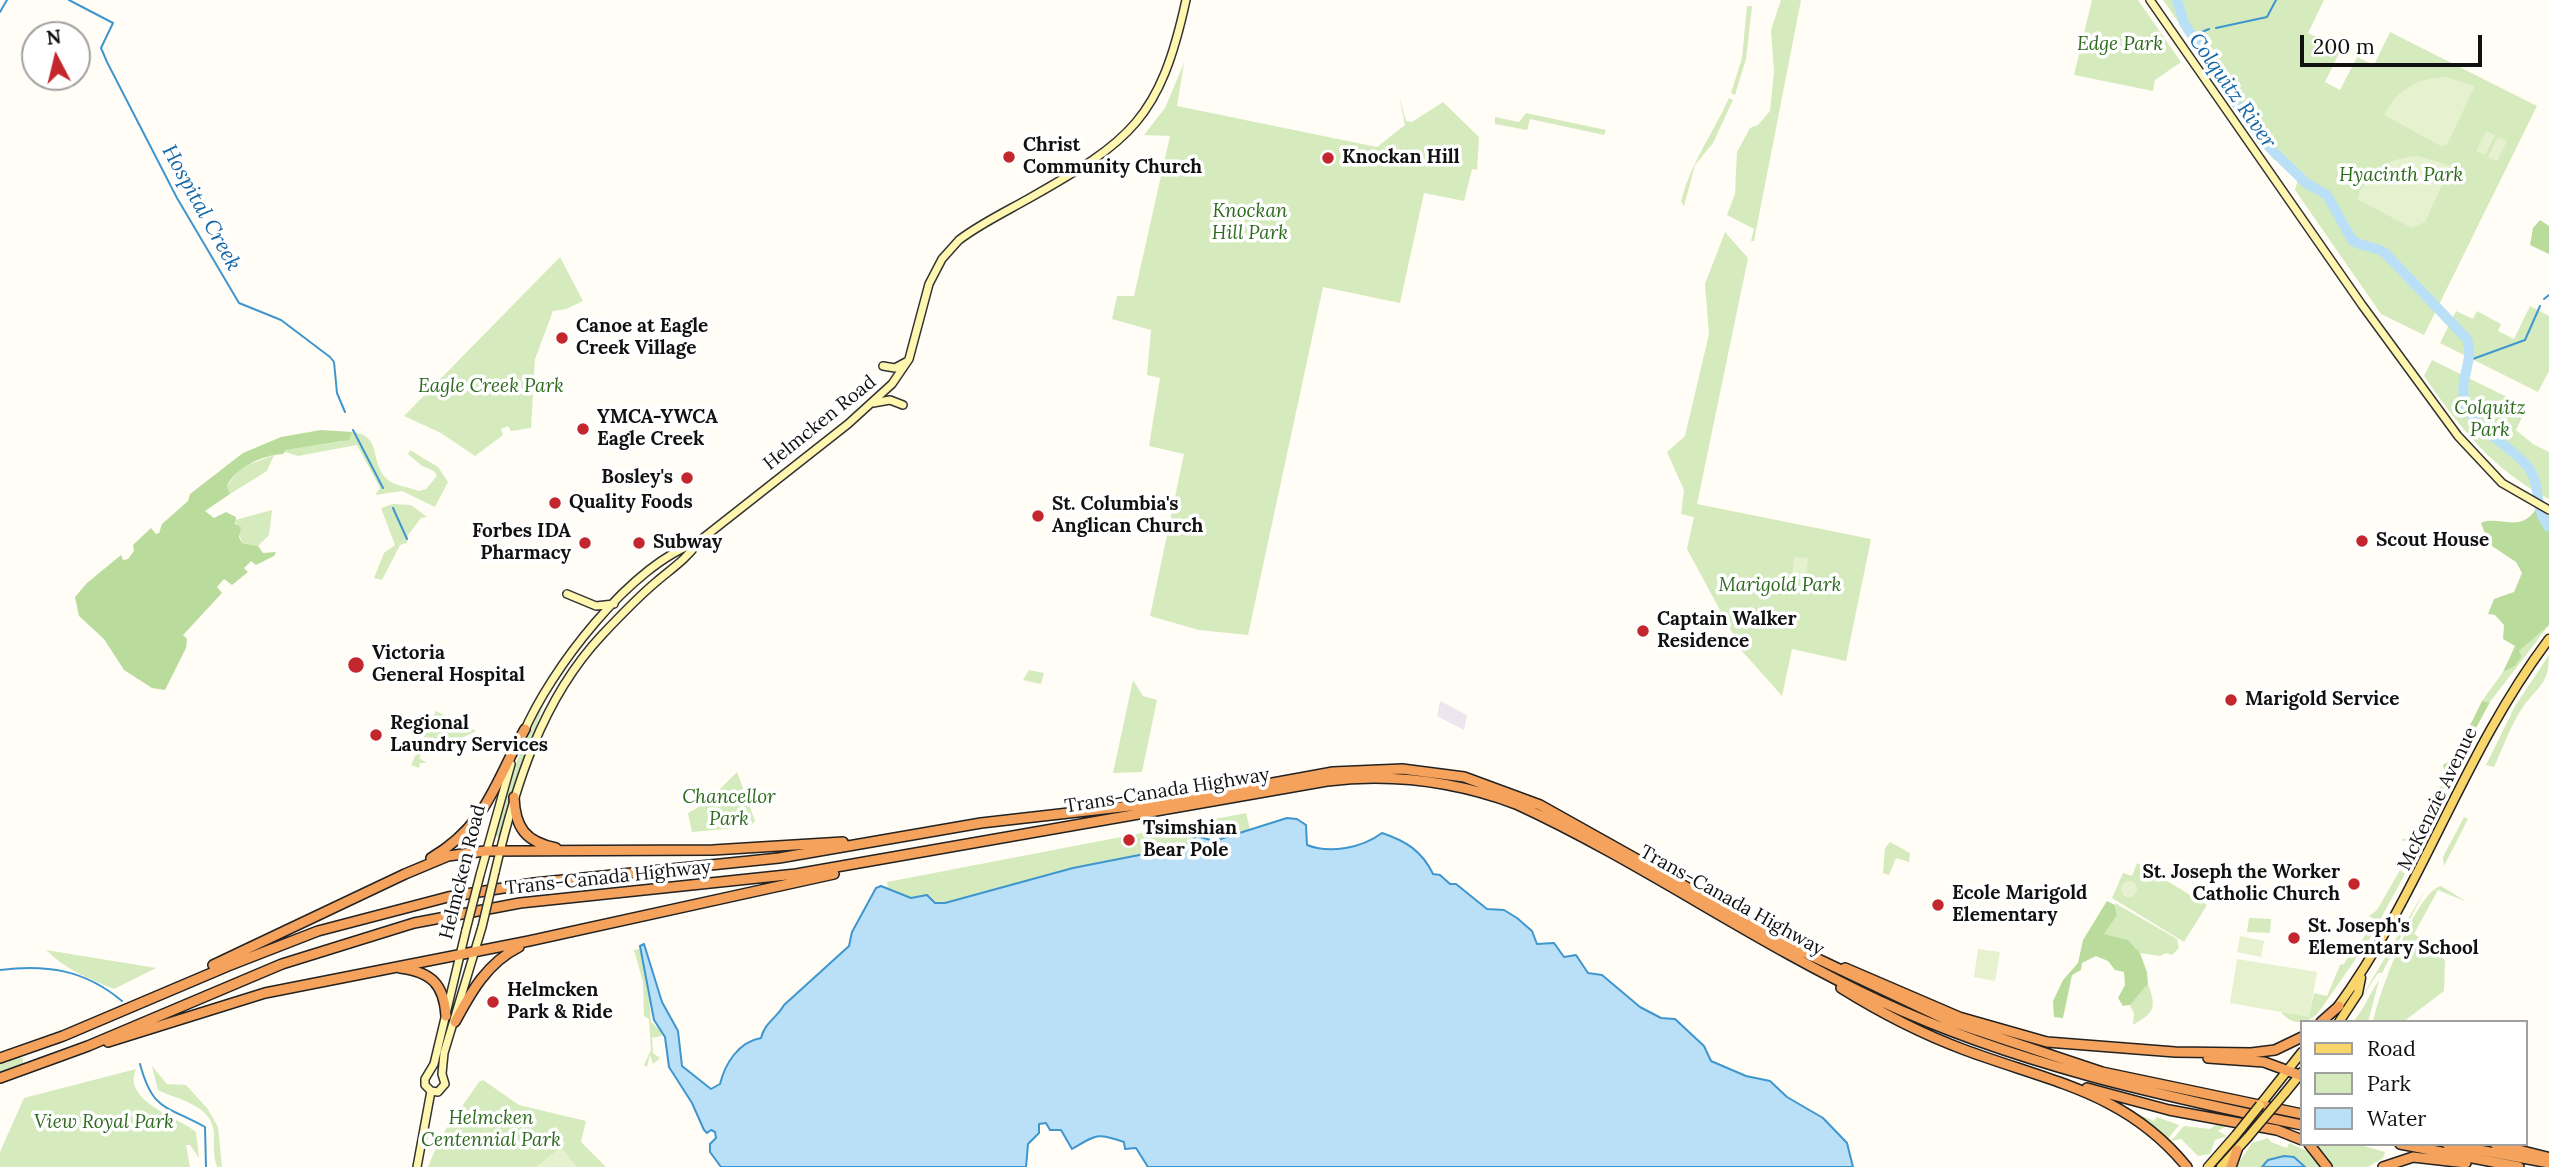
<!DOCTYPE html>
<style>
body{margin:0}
#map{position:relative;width:2549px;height:1167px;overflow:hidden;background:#fffdf5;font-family:Lora,serif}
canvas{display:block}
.legend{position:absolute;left:2300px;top:1020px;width:228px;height:126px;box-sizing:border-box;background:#fff;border:2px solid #a0a0a0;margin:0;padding:9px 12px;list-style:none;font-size:21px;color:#111}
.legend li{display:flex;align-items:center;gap:14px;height:35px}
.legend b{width:35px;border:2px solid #a0a0a0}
.north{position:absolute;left:21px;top:21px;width:70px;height:70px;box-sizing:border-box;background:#fff;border:2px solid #a0a0a0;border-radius:50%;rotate:353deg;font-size:19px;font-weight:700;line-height:28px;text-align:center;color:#111}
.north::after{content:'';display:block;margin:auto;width:24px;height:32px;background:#c4262e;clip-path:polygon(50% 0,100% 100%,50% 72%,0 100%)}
.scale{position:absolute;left:2300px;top:35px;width:182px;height:32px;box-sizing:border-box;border:4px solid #111;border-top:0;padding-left:9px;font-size:21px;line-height:24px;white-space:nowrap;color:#111;-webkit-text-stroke:5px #fff;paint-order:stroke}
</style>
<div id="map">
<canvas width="2549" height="1167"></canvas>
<ul class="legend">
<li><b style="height:9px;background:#f9d66b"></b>Road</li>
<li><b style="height:19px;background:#d5ebbd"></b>Park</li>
<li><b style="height:19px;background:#b9e0f7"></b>Water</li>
</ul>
<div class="north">N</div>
<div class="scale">200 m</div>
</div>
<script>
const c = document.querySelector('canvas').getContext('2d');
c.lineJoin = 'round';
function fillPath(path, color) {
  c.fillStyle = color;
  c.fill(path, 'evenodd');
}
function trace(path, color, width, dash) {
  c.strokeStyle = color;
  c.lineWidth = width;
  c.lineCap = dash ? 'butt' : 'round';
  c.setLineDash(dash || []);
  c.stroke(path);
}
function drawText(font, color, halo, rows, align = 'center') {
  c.font = font + ' Lora,serif';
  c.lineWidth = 7;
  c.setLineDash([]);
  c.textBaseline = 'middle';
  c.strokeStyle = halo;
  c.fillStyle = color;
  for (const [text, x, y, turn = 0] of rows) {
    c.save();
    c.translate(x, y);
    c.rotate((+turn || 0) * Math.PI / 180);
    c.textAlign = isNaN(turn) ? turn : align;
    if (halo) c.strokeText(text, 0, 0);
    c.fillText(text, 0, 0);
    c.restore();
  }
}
fillPath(new Path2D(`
 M1440 701 1467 715 1464 730 1437 716Z`), '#eee6ef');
fillPath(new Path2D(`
 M1781 0H1801L1754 241H1751L1754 229 1727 215 1735 194 1737 152 1750 128 1758 125 1770 111 1774 72 1771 30Z
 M2092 0H2138L2181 62 2155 80 2153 91 2074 75Z
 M2163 0H2324L2308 33 2341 49 2325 82 2340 90 2357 57 2374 65 2390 32 2537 106 2424 335 2381 314 2295 190 2300 172 2273 159Z
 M1747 6H1752L1746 59 1735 95 1731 93 1742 58Z
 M1184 63 1177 106 1377 147 1405 125 1399 96 1406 121 1412 122 1443 102 1479 137 1477 170 1472 169 1464 201 1424 193 1400 303 1323 287 1248 635 1199 630 1150 616 1184 454 1149 446 1160 378 1147 375 1151 330 1112 319 1117 296H1134L1170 136 1144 135 1165 108Z
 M1729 98 1733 100 1713 143 1695 165 1684 206 1681 201C1692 161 1712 135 1729 98Z
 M1526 113 1606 130 1604 135 1530 119 1527 130 1495 124V117L1519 122Z
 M1725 232 1748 258 1697 504 1871 539 1846 661 1792 649 1782 696 1742 651 1687 549 1694 517 1681 514 1684 490 1667 452 1685 436 1709 334 1705 284Z
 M560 257 583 301 566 309 553 311 535 359 531 428 511 431 508 426 501 429 503 435 475 456 441 433 404 416Z
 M2530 306 2549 316V371L2538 392 2440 343 2456 311 2473 319 2477 311 2501 324 2498 331 2514 339Z
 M2432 360 2527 407 2516 430 2533 444 2549 452V499C2493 470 2459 427 2424 376Z
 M352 432C384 436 368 462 388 480 394 486 410 487 419 491L426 489 437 476 434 471 422 466 408 454 410 450 438 467 448 482 435 507 402 491 375 495 380 488 357 445 298 456 285 452V450L344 441Z
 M274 455 267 471 230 494 227 486 240 468Z
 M393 504 411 505 427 517 421 518 408 535 407 543 400 545 382 580 374 578 384 553 395 545 381 508Z
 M272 510 269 535 258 546 242 543 235 520Z
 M2549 625 2490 702 2482 701 2503 672 2515 666 2522 656 2519 651Z
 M2549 655C2549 684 2539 685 2523 707 2511 724 2503 748 2494 767L2486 765 2515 706Z
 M1029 670 1044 673 1041 684 1023 680Z
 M1133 680 1143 696 1157 700 1142 772 1113 773Z
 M548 691 499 837 494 836 512 772Z
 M436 711 476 731 458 740 452 737 444 753 427 745 419 758 427 763H420L419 768 411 765Z
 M737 772 755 821 749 827 692 832 688 813 707 802Z
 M2446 776H2450L2419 838 2414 843 2400 840 2415 836Z
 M1246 813 1250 829C1224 839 1223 840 1197 836L1185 846 1073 868 945 903H935L927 895 911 898 888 889 887 882Z
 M2464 817 2468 819 2444 866 2443 857Z
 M1890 842 1910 853 1909 862 1896 858 1889 875 1883 873 1885 848Z
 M2137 863 2207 905 2184 942 2112 898 2123 873 2132 876Z
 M2400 870 2405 874 2369 940 2318 1013C2306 1025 2292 1026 2281 1012L2309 1016 2314 993 2327 996 2340 965 2344 964 2348 957H2353L2374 919 2369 916 2377 910Z
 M2441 886 2467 902 2438 890 2414 934 2431 945 2445 960 2444 991 2403 1022H2373C2378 996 2416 891 2441 886Z
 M2425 890 2382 973H2378L2357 1005Z
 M2115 903 2177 939 2179 948 2172 955 2166 953 2160 956 2140 953 2128 940 2103 934 2117 915Z
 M2249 918 2271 919 2270 933 2247 932Z
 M640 949 654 988 649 990 651 1022 665 1035 652 1038 653 1053 660 1058 653 1064 650 1055 647 1067 644 1065 651 1050 649 1019 644 1016 643 982 634 950Z
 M46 950 156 968 114 989C89 979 65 969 46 950Z
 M2379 980 2368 1022H2352C2362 1014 2370 993 2379 980Z
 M2148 984C2157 1008 2154 1013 2133 1025L2134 1014 2130 1005Z
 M18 1057 23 1058V1065L0 1072V1063Z
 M152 1066 167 1084 186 1085 207 1108 218 1127 222 1167H217C213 1155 214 1145 214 1133 212 1104 177 1100 158 1090Z
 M136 1069C121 1101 180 1118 196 1132L199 1158 190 1145H186L190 1167H0V1152L24 1098Z
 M483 1080 519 1105 586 1121 581 1142 606 1167H428L440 1138 479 1082Z
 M2138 1114 2154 1121 2157 1117 2179 1125 2168 1139Z
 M2216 1125 2226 1126 2218 1131 2227 1136 2215 1140 2210 1154 2198 1156 2181 1139 2171 1141 2184 1126 2210 1129Z
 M2268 1138 2271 1142 2287 1148 2289 1143 2309 1152 2322 1167H2305C2291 1154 2276 1152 2262 1167H2236L2252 1143Z
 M2316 1144H2357L2385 1152 2383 1158 2368 1167H2332Z`), '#d5ebbd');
fillPath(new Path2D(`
 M2540 220 2549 226V254L2530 245 2533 228Z
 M321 430 352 432 349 440 286 450 283 454C262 455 235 468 227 486L230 494 205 511 214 518 226 512 236 517 235 524 241 527 239 537 242 543 258 546 263 553 276 552 274 556 256 565 251 561 244 568 248 572 232 585 224 579 217 587 222 593 183 635 187 639 186 648 165 690 152 688 124 670 104 639 79 616 75 597 87 583 121 555 123 560 128 559 134 551 133 545 151 528 156 534 159 533 162 524 188 501 190 494 243 453 281 437Z
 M2536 509 2549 516V625L2519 651 2522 656 2515 666 2503 672 2515 646 2503 639 2504 625 2495 615 2488 614 2494 599 2514 592 2522 573 2516 562 2489 544 2481 523C2498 515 2520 534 2536 509Z
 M2482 701 2490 702 2450 776H2446L2443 765 2448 762 2451 764Z
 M2107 901 2115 905 2117 915 2104 934 2128 940 2140 953 2147 972 2148 984 2130 1005 2123 1006 2118 998 2125 985 2124 972 2115 970 2108 961 2096 956 2082 963 2081 970 2072 975 2063 1018 2054 1017 2053 1001 2063 980 2078 963 2083 940Z`), '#b9dc9c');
fillPath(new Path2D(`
 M2445 77 2475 86 2447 145 2441 146 2384 115C2397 90 2417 78 2445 77Z
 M2486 131 2495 135 2485 155 2476 151Z
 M2498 137 2507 141 2497 161 2488 157Z
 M2419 156 2451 166 2425 222 2412 228 2357 199C2368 171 2389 157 2419 156Z
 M1794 557 1808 558 1805 579 1792 578Z
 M2121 889a8 8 0 1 1 16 0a8 8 0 1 1-16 0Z
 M1972 887 1991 888 1990 903 1971 901Z
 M2240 936 2264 941 2261 957 2237 952Z
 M1978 949 2000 952 1995 981 1974 977Z
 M2237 959 2317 972 2309 1017 2230 1003Z
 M561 1147 577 1167H536Z`), '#e6f2cf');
const water = new Path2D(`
 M1287 818 1297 819 1306 825 1307 845C1330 854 1362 848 1382 833 1406 841 1422 851 1433 874L1440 875 1450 884H1456L1487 909 1504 910 1517 918 1532 931 1537 944 1554 943 1564 957 1576 955 1588 973 1602 975 1640 1007 1661 1018 1675 1019 1704 1046 1711 1061 1746 1076 1770 1081 1787 1097 1823 1118 1847 1143 1853 1167H1148L1136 1148 1125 1149 1124 1142C1096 1132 1096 1135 1072 1149L1061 1130H1050L1046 1123 1039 1124V1133L1028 1144 1026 1167H721L710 1152V1144L716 1138 715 1132 711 1130 707 1133 704 1130 692 1103 669 1067 665 1037 654 1020 640 946 644 944 662 1002 678 1031 682 1066 711 1089 720 1084C725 1064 738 1042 761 1038 765 1022 776 1019 784 1005L849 946 852 932 876 888 881 886 911 898 927 895 935 903H945L1073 868 1185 846 1197 836 1214 841Z
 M2284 1156 2294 1157 2305 1167H2262L2268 1160Z`);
fillPath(water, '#b9e0f7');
trace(water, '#3f96cf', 2);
trace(new Path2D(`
 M69 0 113 23 101 48 107 62 177 198 239 303 281 320 330 357 334 362 337 393 345 412
 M0 12 7 0
 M2216 28 2267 17 2276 0
 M2192 36 2209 29
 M2544 299 2549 295
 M2470 360 2525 340 2540 306
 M353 430 383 488
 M393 508 407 539
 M0 970C47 964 85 970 122 1001
 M140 1064C153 1112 166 1105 205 1127L206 1167`), '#3f96cf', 2);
trace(new Path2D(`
 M2177 0 2184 23 2247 120 2271 149 2306 183 2327 195 2352 240C2362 248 2374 245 2385 253L2467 339C2475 361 2458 379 2465 402 2472 429 2511 445 2528 467 2542 485 2533 508 2549 527`), '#b9e0f7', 10);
const secondary = new Path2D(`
 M2150 0 2362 305 2458 436 2502 483 2549 510
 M883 366 895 368 906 362
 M873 403 890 400 903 405
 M567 594 596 606 614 604
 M523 734C550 670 630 565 698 542
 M495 872C515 787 541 700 602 635 619 617 637 598 656 582 671 569 687 559 698 542L848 424 892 384 909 359 929 284 942 259 959 240C980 224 1005 212 1028 199 1131 141 1160 119 1186 0
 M480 875 511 764
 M466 930 434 1064 425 1079V1085L431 1091 438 1092 445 1084 442 1074 444 1053 482 927
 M417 1167 431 1091`);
const primary = new Path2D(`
 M2336 1009C2422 892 2462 754 2549 639
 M2339 1022 2358 993 2361 978
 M2285 1093 2302 1072
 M2260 1105 2302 1052
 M2208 1167 2236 1135
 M2221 1167 2248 1137`);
const highway = new Path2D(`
 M514 797C515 828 526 842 556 848
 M431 858C488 824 494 783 525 729
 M213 965 405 874 448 856 485 851 713 850 843 842
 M400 968C432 972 444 985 446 1016
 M1845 968 1959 1017 2047 1042 2175 1052 2251 1053 2275 1050 2302 1037
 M1841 988C1881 1013 1922 1034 1965 1050 2051 1082 2126 1092 2187 1167
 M455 1022C471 992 487 963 519 947
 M2321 1022 2339 1006
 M108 1042 265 993 529 941 834 874
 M0 1058 63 1036 228 966 318 931 448 897 534 883 779 858 981 823 1174 801 1333 772 1402 769 1464 777 1540 805 1799 950 1949 1021 2102 1072 2302 1114
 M2208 1058 2264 1062 2302 1076
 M0 1078 88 1046 282 964 414 923 520 903 796 874 1327 781C1393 773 1454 781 1516 804 1642 862 1755 943 1880 1001 2015 1064 2158 1095 2302 1125
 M2087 1088 2169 1110 2277 1130 2302 1140
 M2309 1144 2327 1167
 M2400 1144 2519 1167
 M2447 1144 2549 1163
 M2495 1144 2547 1157
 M2231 1167 2237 1150
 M2383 1167 2413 1157 2466 1163`);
trace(secondary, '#333', 10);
trace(primary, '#222', 11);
trace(highway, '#222', 12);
trace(secondary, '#fff6b0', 7);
trace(primary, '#f9d66b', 8);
trace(highway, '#f5a25d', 9);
const secondaryBridge = new Path2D(`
 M482 927 495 872
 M466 930 480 875`);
const primaryBridge = new Path2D(`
 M2236 1135 2260 1105
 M2248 1137 2285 1093`);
trace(secondaryBridge, '#333', 10, []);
trace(primaryBridge, '#222', 11, []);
trace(secondaryBridge, '#fff6b0', 7);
trace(primaryBridge, '#f9d66b', 8);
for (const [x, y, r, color] of [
 [1009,157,7,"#c4262e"],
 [1328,158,7,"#c4262e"],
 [562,338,7,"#c4262e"],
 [583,429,7,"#c4262e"],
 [687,478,7,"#c4262e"],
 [555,503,7,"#c4262e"],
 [1038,516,7,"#c4262e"],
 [2362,541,7,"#c4262e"],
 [585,543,7,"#c4262e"],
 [639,543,7,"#c4262e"],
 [1643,631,7,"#c4262e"],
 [356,665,9,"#c4262e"],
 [2231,700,7,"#c4262e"],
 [376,735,7,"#c4262e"],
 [1129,840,7,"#c4262e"],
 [2354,884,7,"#c4262e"],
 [1938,905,7,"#c4262e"],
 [2294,938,7,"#c4262e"],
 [493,1002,7,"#c4262e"]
]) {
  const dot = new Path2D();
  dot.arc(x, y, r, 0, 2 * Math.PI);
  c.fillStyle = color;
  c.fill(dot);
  trace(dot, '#fff', 2.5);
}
drawText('italic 19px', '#2f6b1f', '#fff', [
 ["Edge Park",2120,45],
 ["Hyacinth Park",2401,176],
 ["Knockan",1250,212],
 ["Hill Park",1250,234],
 ["Eagle Creek Park",491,387],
 ["Colquitz",2490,409],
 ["Park",2490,431],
 ["Marigold Park",1780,586],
 ["Chancellor",729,798],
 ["Park",729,820],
 ["Helmcken",491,1119],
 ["Centennial Park",491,1141],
 ["View Royal Park",104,1123]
]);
drawText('bold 19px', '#111', '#fff', [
 ["Christ",1023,146],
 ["Community Church",1023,168],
 ["Knockan Hill",1342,158],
 ["Canoe at Eagle",576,327],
 ["Creek Village",576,349],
 ["YMCA-YWCA",597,418],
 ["Eagle Creek",597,440],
 ["Bosley's",673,478,"right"],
 ["Quality Foods",569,503],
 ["St. Columbia's",1052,505],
 ["Anglican Church",1052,527],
 ["Forbes IDA",571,532,"right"],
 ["Pharmacy",571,554,"right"],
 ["Scout House",2376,541],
 ["Subway",653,543],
 ["Captain Walker",1657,620],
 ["Residence",1657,642],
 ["Victoria",372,654],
 ["General Hospital",372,676],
 ["Marigold Service",2245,700],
 ["Regional",390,724],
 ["Laundry Services",390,746],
 ["Tsimshian",1143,829],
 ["Bear Pole",1143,851],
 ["St. Joseph the Worker",2340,873,"right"],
 ["Catholic Church",2340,895,"right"],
 ["Ecole Marigold",1952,894],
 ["Elementary",1952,916],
 ["St. Joseph's",2308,927],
 ["Elementary School",2308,949],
 ["Helmcken",507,991],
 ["Park & Ride",507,1013]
], 'left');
drawText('19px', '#111', '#fff', [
 ["Helmcken Road",820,423,-39],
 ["Trans-Canada Highway",1167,791,-9],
 ["McKenzie Avenue",2438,799,-64],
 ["Helmcken Road",463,872,-76],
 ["Trans-Canada Highway",608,878,-6],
 ["Trans-Canada Highway",1732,901,29]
]);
drawText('italic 21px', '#1768a6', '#fff', [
 ["Colquitz River",2232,91,55],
 ["Hospital Creek",201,208,61]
]);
</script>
